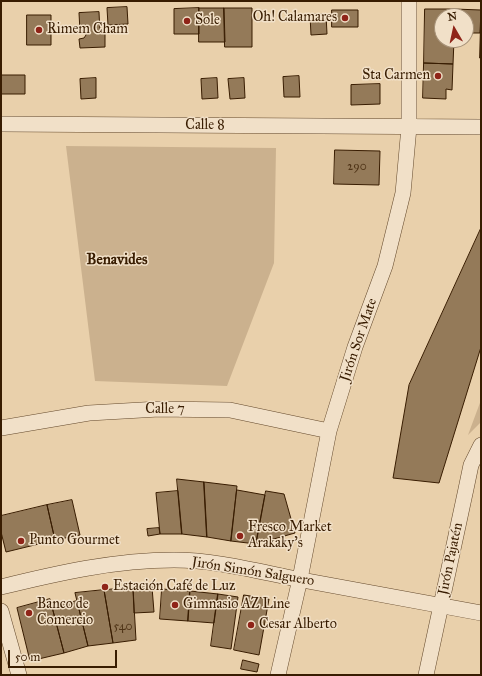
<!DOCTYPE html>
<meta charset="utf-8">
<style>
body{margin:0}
#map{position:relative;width:482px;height:676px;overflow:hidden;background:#e9d0ab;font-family:"IM FELL Great Primer",serif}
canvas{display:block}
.frame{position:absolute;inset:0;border:2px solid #381c01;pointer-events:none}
.north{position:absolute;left:434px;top:8px;width:40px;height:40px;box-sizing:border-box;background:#f1e0c8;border:1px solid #a79278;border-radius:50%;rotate:351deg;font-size:11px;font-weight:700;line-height:16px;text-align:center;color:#381c01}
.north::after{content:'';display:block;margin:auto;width:14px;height:18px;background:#8f2418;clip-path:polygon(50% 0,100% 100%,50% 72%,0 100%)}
.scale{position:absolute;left:8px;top:650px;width:109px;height:18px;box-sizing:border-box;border:2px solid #381c01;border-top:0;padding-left:5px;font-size:12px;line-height:14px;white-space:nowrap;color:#381c01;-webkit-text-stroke:3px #f1e0c8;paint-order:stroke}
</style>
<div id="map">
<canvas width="482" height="676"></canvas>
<div class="frame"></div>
<div class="north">N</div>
<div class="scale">50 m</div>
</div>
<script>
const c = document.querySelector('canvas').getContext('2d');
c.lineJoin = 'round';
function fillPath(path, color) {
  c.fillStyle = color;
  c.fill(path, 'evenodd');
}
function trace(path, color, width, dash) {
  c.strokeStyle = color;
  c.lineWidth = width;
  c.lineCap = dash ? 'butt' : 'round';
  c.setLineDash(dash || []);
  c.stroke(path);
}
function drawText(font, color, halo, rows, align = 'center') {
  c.font = font + ' "IM FELL Great Primer",serif';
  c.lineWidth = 3;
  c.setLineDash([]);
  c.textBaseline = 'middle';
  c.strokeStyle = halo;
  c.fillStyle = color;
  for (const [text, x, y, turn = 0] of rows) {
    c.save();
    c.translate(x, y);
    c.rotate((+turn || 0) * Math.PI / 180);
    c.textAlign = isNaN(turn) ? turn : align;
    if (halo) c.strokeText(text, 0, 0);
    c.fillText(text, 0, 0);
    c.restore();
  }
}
fillPath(new Path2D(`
 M66 146 276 148 274 263 227 386 95 381Z
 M481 400V422L468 435Z`), '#cbb18e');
const building = new Path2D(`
 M127 7 128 24 108 25 107 8Z
 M199 8V34H174V9Z
 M199 8H224L225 42H199Z
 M224 8H252V47H225Z
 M425 9H454V16H442V40H454L453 64 424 63Z
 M454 9 481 10 480 33H466V16H454Z
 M332 10H358V27H332Z
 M481 10V58H480Z
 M99 12 100 33H105V47L80 48 79 39 84 38 86 35V32L80 31 79 13Z
 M326 14 327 34 311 35 310 15Z
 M27 15H51V45H27Z
 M424 63 453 64 452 90 446 89V99L423 98Z
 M1 75H25V94H1Z
 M299 76 300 97H284L283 77Z
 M96 78V98L81 99 80 79Z
 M217 78 218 98 202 99 201 79Z
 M244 78 245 98 230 99 228 79Z
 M380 84V104L351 105V85Z
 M335 150 380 151 379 185 334 184Z
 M481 228V347L439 483 393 478 409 385Z
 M177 479 204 482 207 537 182 534Z
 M204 482 237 486 231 541 207 537Z
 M237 490 265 495 256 544 231 541Z
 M178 491 182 534H160L156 493Z
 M266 491 284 494 295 533 256 544Z
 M72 500 80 535 55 540 47 505Z
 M47 505 55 540 6 552 1 532V516Z
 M159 528 160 534 148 536 147 529Z
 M152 587 154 612 134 613 133 588Z
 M133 588 136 640 113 643 104 590Z
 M162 589 190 591 188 621 160 619Z
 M104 590 113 643 88 646 75 593Z
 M190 591 218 594 214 623 188 621Z
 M218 594 238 597 231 649 211 646Z
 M244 595 269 599 259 655 234 650Z
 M50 599 64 653 30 661 17 608Z
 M77 601 88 646 64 653 52 607Z
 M243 660 259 664 257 672 241 669Z`);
fillPath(building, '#947a59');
trace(building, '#381c01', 1);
const street = new Path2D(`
 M1 124 481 127
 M1 428 89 413 159 409 230 410 329 431
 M1 587C58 573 115 560 174 560 217 560 260 572 302 580 362 591 422 602 481 613
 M1 611 19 675
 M278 675 300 579 329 431 355 347 385 266 403 193 409 127V1
 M426 675 466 489 471 465 481 445`);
trace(street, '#64492c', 16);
trace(street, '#f1e0c8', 15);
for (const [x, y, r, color] of [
 [345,18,4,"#8f2418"],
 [187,21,4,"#8f2418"],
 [39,30,4,"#8f2418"],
 [438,76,4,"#8f2418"],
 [240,536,4,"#8f2418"],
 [21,541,4,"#8f2418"],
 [105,587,4,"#8f2418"],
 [175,605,4,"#8f2418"],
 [29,613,4,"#8f2418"],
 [251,625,4,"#8f2418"]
]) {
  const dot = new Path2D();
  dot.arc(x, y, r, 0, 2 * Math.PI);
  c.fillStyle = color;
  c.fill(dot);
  trace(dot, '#f1e0c8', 1.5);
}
drawText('12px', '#4f3417', null, [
 ["290",357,167],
 ["540",123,627]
]);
drawText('14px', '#381c01', '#f1e0c8', [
 ["Oh! Calamares",337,18,"right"],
 ["Sole",195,21],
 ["Rimem Cham",47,30],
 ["Sta Carmen",430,76,"right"],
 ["Fresco Market",248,528],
 ["Arakaky's",248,544],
 ["Punto Gourmet",29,541],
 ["Estación Café de Luz",113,587],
 ["Banco de",37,605],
 ["Comercio",37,621],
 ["Gimnasio AZ Line",183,605],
 ["Cesar Alberto",259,625]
], 'left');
drawText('14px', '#381c01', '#f1e0c8', [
 ["Calle 8",205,126],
 ["Jirón Sor Mate",359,340,-71],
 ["Calle 7",165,410],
 ["Jirón Pajatén",451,559,-78],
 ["Jirón Simón Salguero",253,572,9]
]);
drawText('bold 15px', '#381c01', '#f1e0c8', [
 ["Benavides",117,260]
]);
</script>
